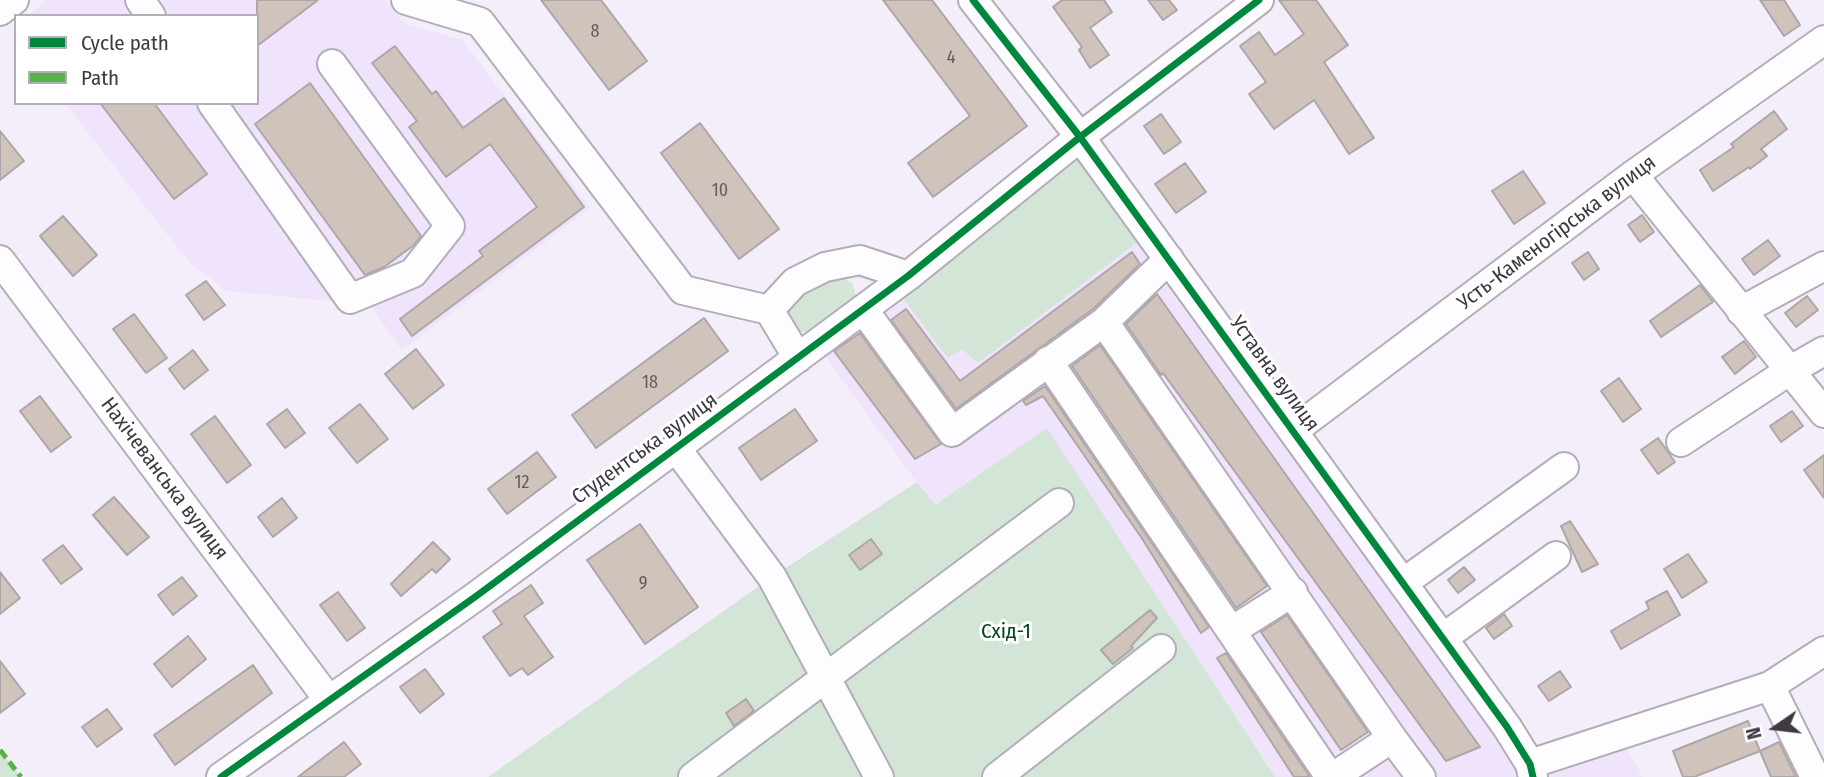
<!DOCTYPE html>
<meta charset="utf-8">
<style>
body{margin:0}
#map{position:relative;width:1824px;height:777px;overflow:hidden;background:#f4edfa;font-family:"Fira Sans Condensed",sans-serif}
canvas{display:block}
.legend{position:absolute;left:14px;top:14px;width:245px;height:91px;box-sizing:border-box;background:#fff;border:2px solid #b2b0b4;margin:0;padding:9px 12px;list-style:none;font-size:21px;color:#3f3944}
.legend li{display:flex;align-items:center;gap:14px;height:35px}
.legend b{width:35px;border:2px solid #b2b0b4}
.north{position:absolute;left:1740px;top:693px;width:70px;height:70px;-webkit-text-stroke:5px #fff;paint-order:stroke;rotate:256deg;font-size:19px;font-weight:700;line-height:28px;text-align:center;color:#3f3944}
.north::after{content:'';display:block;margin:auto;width:24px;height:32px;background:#3f3944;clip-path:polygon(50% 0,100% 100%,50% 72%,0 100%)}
</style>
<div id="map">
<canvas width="1824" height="777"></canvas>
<ul class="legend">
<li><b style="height:9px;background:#00873e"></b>Cycle path</li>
<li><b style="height:9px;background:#57b347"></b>Path</li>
</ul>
<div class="north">N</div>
</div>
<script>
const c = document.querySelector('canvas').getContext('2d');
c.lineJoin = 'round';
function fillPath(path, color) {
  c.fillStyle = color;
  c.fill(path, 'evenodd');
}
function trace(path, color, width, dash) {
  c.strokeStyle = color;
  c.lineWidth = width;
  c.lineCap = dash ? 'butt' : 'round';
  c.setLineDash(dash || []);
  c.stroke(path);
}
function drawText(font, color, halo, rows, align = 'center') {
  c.font = font + ' "Fira Sans Condensed",sans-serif';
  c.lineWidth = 6;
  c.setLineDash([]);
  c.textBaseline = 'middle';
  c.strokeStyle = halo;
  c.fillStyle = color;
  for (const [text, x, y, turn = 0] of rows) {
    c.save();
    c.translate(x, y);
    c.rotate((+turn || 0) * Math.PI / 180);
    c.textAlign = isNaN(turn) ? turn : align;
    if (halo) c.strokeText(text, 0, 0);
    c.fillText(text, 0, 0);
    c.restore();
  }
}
fillPath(new Path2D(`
 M47 0H386L405 24 462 40 590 208 402 350 370 305 227 291 189 262 65 103H257V16H27Z
 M1142 239 1393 594 1498 732 1521 777H1275L1047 428 934 506 822 352 900 294 948 357 962 349 978 363Z
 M1622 742 1643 777H1543L1540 767Z`), '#f0e3fc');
fillPath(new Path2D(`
 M1076 156 1085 160 1142 239 978 363 962 349 948 358 900 294Z
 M843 278 852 283 856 296 808 333 796 331 787 321 786 310C801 290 818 279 843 278Z
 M1047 428 1275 777H488L772 577 917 482 935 505Z
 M0 750 21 777H0Z`), '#d2e5d6');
const building = new Path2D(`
 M257 0H318L257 46Z
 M541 0H601L647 61 609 90Z
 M883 0H932L1027 126 933 197 908 163 970 116Z
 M1062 0H1104L1112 12 1090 28 1109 55 1090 68 1079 50 1082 47 1053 7Z
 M1148 0H1169L1177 10 1163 20Z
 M1279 0H1316L1348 45 1324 62 1374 138 1349 154 1314 100 1274 129 1249 94 1266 82 1240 46 1259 32 1275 55 1304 34Z
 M1760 0H1784L1800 25 1784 36Z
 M395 46 432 94 436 91 463 128 504 98 584 207 412 336 400 319 483 256 479 251 537 207 490 144 446 177 409 127 417 121 372 63Z
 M310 83 421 236 414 245 384 267 365 275 255 124Z
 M100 103H154L207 174 174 199Z
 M1774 111 1787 129 1761 149 1767 156 1750 169 1749 167 1713 191 1700 170 1734 147 1731 144Z
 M1161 114 1181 142 1164 154 1144 126Z
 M700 123 779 229 739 259 661 153Z
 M0 131 24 161 0 180Z
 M1185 163 1206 192 1176 213 1155 184Z
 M1523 171 1545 203 1514 224 1492 191Z
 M1642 215 1654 232 1640 242 1628 225Z
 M63 216 97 255 73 276 40 236Z
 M1768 240 1780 256 1754 275 1742 259Z
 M1132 252 1140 264 1093 309 956 409 891 320 906 309 960 381Z
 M1588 252 1599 269 1584 280 1572 263Z
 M206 281 225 305 204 320 186 295Z
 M1700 285 1713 302 1661 337 1650 321Z
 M1157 294 1480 747 1446 761 1163 373 1161 375 1126 324Z
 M1807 296 1818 310 1796 327 1785 313Z
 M134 314 167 358 146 373 113 329Z
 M704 318 728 351 596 448 572 415Z
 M860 333 941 444 915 459 834 351Z
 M1744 341 1756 357 1735 374 1722 357Z
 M1100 345 1267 586 1236 608 1072 366Z
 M416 349 444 385 413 409 385 374Z
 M193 350 208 370 184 389 169 369Z
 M1619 378 1641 409 1623 422 1601 391Z
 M1045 386 1209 627 1201 633 1141 537 1043 396 1026 405 1023 401Z
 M40 396 71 437 51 452 20 411Z
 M360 404 388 439 357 463 329 428Z
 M287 409 305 433 285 448 267 424Z
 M795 409 817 441 761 480 739 448Z
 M1792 411 1803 426 1781 442 1770 426Z
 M215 416 251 465 227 483 191 434Z
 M1658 438 1675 462 1658 474 1641 450Z
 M537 452 556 477 507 514 488 489Z
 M1824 455V498L1804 470Z
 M114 497 149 537 127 555 93 515Z
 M282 498 297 518 273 537 258 517Z
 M1570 521 1598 564 1582 572 1561 526Z
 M640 524 698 607 645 644 587 560Z
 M871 539 882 554 860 570 849 555Z
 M433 542 450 559 436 573 432 569 401 596 391 584Z
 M63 545 82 569 61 584 43 560Z
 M1688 554 1707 582 1682 598 1664 569Z
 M1464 567 1475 580 1458 593 1448 580Z
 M0 572 20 598 0 614Z
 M182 577 197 596 173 615 158 595Z
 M531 585 543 603 524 616 553 657 528 675 522 668 510 676 483 637 502 624 493 611Z
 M1667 591 1680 615 1621 649 1611 631 1649 609 1646 602Z
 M338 592 365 628 347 641 320 605Z
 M1150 610 1157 618 1131 646 1133 648 1113 664 1101 650Z
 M1504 614 1512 626 1494 639 1486 628Z
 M1287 615 1368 732 1341 750 1261 632Z
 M188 636 206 659 172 687 154 664Z
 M1226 653 1310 777H1294L1217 658Z
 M0 661 25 694 0 713Z
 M253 665 272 693 175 765 154 735Z
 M425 669 444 694 420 713 400 687Z
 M1560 671 1571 687 1549 701 1538 686Z
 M746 699 754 711 734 726 726 713Z
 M107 709 122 729 97 747 82 727Z
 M1748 721 1760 751 1694 777H1683L1673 751Z
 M344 742 361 764 344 777H298Z
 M1779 742 1796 777H1771L1760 751Z`);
fillPath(building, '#d0c3bc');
trace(building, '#ada6a8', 2);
const minor = new Path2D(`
 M140 0 151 16
 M406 0 480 22 683 290 769 310
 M973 0 1080 137 1507 727 1530 764 1533 777
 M0 11 14 0
 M212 103 350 299 413 273 450 226 332 64
 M1633 175 1824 413
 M0 260 328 699
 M863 309 952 432 1104 322 1169 259
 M1741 311 1824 266
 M1104 322 1392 738 1333 777
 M798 358 769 310 795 282 825 267 860 260 908 276
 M1048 361 1330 777
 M1293 431 1633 175 1824 40
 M1681 442 1789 371 1824 351
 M676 448 772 577 879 777
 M1403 583 1564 467
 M1233 630 1293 592
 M1443 638 1556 556
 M1770 686 1815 777
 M1392 738 1421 777
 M1530 764 1770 686 1824 651
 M221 777 475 597 908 276 1080 137 1259 0
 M693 777 1059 503
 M997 777 1161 649`);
trace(minor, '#b3adb7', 32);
trace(minor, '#fdfcfe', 28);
trace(new Path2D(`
 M0 750 21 777`), '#57b347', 5, [10, 5]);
trace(new Path2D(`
 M973 0 1080 137 1507 727 1530 764 1533 777
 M221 777 475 597 908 276 1080 137 1259 0`), '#00873e', 7);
drawText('18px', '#635c62', null, [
 ["8",595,32],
 ["4",951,58],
 ["10",720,191],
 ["18",650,383],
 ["12",522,483],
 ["9",643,584]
]);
drawText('21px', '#3f3944', '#fff', [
 ["Усть-Каменогірська вулиця",1557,233,-37],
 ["Уставна вулиця",1274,374,54],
 ["Студентська вулиця",645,449,-36],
 ["Нахічеванська вулиця",164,479,53]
]);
drawText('21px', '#014815', '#fff', [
 ["Схід-1",1006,632]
]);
</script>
